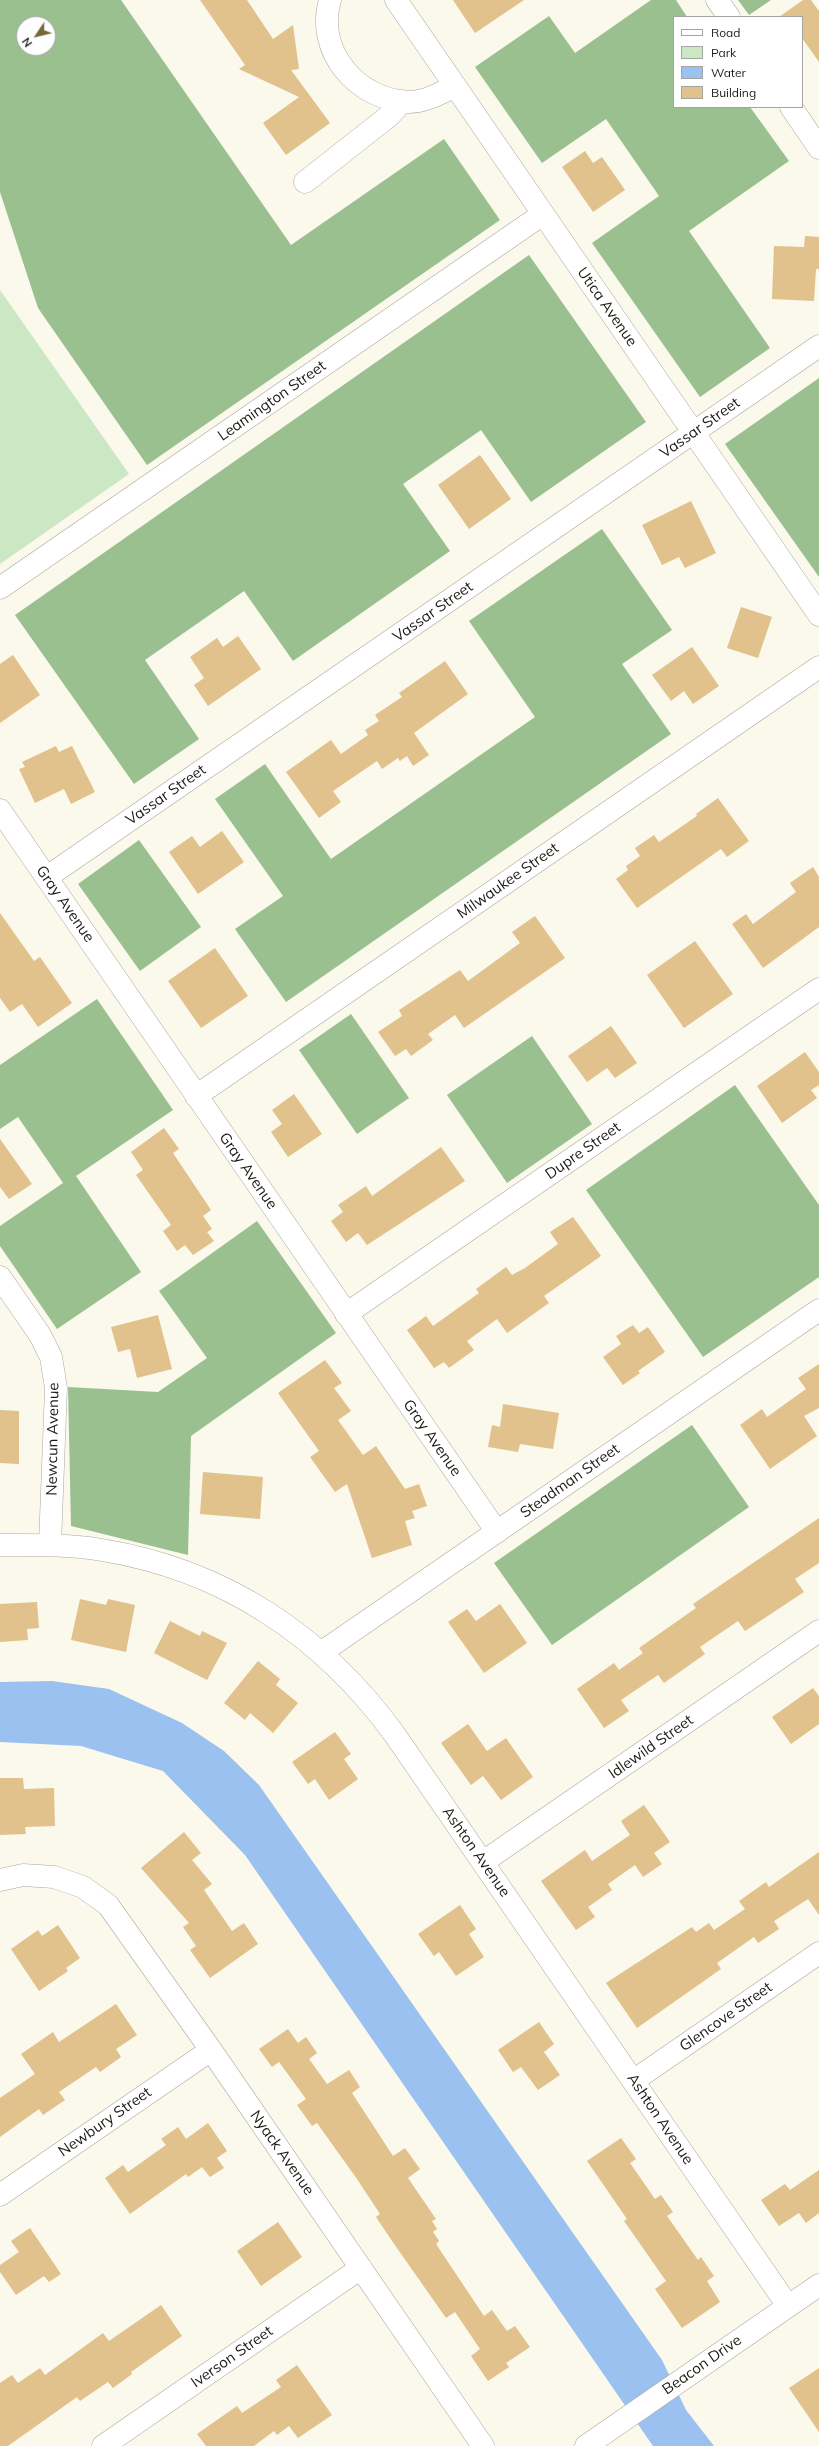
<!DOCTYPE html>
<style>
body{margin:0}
#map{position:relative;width:819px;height:2446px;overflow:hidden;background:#fbf8ec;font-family:Mulish,sans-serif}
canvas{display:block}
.legend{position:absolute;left:673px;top:16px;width:130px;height:92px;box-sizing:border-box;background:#fff;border:1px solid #a4a4a2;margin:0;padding:5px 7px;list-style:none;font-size:12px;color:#1b1b16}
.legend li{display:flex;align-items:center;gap:8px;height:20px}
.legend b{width:20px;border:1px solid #a4a4a2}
.north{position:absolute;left:16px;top:16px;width:40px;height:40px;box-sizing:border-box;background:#fff;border:1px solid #a4a4a2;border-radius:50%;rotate:235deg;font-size:11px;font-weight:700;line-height:16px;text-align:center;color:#1b1b16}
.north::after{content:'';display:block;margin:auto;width:14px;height:18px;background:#766836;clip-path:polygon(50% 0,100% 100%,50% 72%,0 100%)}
</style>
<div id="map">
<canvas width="819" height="2446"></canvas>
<ul class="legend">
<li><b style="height:5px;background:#fff"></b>Road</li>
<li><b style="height:11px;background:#cbe7c4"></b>Park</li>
<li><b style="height:11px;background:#9ac1ef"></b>Water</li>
<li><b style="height:11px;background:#e1c18c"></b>Building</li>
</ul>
<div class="north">N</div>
</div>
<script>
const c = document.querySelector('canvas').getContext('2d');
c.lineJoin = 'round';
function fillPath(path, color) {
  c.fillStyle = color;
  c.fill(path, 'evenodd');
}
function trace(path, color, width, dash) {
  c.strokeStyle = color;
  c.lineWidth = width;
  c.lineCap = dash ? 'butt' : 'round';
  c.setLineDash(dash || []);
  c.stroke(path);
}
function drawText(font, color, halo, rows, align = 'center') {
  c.font = font + ' Mulish,sans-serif';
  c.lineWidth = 3;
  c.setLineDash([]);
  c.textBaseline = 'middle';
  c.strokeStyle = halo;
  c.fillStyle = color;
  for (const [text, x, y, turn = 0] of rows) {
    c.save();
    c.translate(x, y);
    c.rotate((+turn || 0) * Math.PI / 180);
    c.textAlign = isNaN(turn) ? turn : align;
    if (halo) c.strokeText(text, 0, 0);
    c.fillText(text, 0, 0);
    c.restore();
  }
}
fillPath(new Path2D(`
 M0 290 129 474 0 564Z`), '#cbe7c4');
fillPath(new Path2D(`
 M0 0H121L291 245 444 139 500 220 147 465 38 308 0 192ZM24 24H48V48H24Z
 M651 0H676L687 17H674V107H750L789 161 689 231 770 348 700 397 592 243 659 196 606 119 542 163 475 67 549 16 575 53Z
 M738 0H771L749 15Z
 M529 255 646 422 531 502 481 430 403 484 450 551 293 661 244 591 145 660 199 739 134 784 15 615Z
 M819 378V577L725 444Z
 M602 529 672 630 622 664 671 734 286 1002 235 929 283 896 215 799 265 764 331 859 535 717 469 621Z
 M139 840 201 927 140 971 78 884Z
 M97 999 173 1110 76 1176 141 1272 57 1329 0 1246V1226L63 1183 18 1117 0 1129V1065Z
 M351 1014 409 1098 357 1134 299 1050Z
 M532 1036 592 1124 507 1183 447 1095Z
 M735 1085 819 1205V1277L703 1357 586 1190Z
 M257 1221 336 1333 191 1436 188 1555 71 1526 68 1387 158 1392 207 1358 159 1291Z
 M692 1425 749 1507 552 1645 494 1563Z`), '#9ac090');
fillPath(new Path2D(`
 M52 1681 109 1689 182 1723 224 1751 259 1785 662 2360 686 2410 714 2446H653L245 1855 163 1771 81 1746 0 1742V1682Z`), '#9ac1ef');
fillPath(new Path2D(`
 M200 0H247L273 39 293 25 299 69 291 70 330 123 286 155 263 123 299 97 239 69 245 65Z
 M453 0H524L475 33Z
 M803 0H811L819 11V62L802 38V17H779Z
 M585 151 593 163 602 157 625 190 593 212 562 167Z
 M805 236 819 237V269H816L814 301 772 299 774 246 804 247Z
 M480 455 511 499 469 529 438 485Z
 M691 501 716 553 685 568 679 557 662 565 642 525Z
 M741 607 772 617 758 658 727 648Z
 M238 636 261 669 208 706 194 685 204 678 190 657 217 638 223 647Z
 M692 647 719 686 693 704 684 691 671 701 652 675Z
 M13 655 40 695 0 723V664Z
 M445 661 468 694 414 733 429 755 413 766 407 756 400 761 398 758 382 769 377 761 333 791 341 802 319 818 286 772 331 740 341 754 368 735 365 730 379 721 375 715 402 697 399 693Z
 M56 746 59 752 72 746 95 792 71 804 64 789 35 803 19 769 25 767 22 762Z
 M718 798 749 841 727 857 721 849 637 908 616 879 628 870 626 866 640 856 635 848 654 835 659 842 697 816 696 814Z
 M222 831 244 862 198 894 169 852 192 836 200 847Z
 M813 867 819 877V927L763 968 732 924 746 914 753 924 796 892 790 883Z
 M0 913 34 961 40 957 72 1003 38 1027 22 1004 10 1012 0 998Z
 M535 916 565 958 464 1028 455 1015 428 1034 433 1040 411 1056 406 1049 395 1056 378 1032 402 1016 399 1010 460 970 468 981 520 943 512 932Z
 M695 941 733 994 684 1028 647 975Z
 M215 948 248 996 201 1028 168 981Z
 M611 1026 637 1063 615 1078 607 1068 587 1082 568 1056Z
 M805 1052 819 1072V1085L811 1090 817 1098 782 1123 757 1086Z
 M294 1094 322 1134 288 1157 271 1132 282 1124 272 1110Z
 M164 1128 179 1149 173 1153 211 1210 203 1216 212 1229 207 1232 214 1241 193 1255 185 1245 177 1251 163 1231 171 1225 136 1175 143 1170 131 1152Z
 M0 1139 32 1184 9 1199 0 1187Z
 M441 1147 465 1181 367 1245 358 1233 346 1242 331 1221 343 1212 338 1205 366 1186 372 1196Z
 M573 1217 601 1256 544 1296 549 1303 507 1333 497 1319 467 1341 474 1350 449 1368 444 1362 434 1368 407 1330 426 1316 433 1326 479 1293 476 1289 506 1267 512 1275 525 1268 558 1244 550 1232Z
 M158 1315 172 1369 137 1378 130 1349 118 1352 111 1327Z
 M633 1325 639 1333 648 1327 665 1352 638 1371 640 1373 623 1385 603 1357 621 1344 616 1336Z
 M325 1360 342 1383 334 1388 351 1411 338 1420 363 1455 376 1446 405 1489 419 1484 427 1506 412 1511 415 1518 405 1521 412 1545 372 1558 347 1484 335 1492 310 1457 319 1451 278 1393Z
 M819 1364V1408L804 1416 817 1436 770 1469 740 1425 762 1409 767 1417 806 1389 798 1378Z
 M503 1404 559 1413 553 1449 520 1444 518 1452 488 1447 492 1425 500 1427Z
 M0 1410 19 1411V1464L0 1463Z
 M203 1472 263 1477 260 1519 200 1514Z
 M819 1518V1563L795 1579 804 1592 745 1631 738 1621 700 1647 705 1654 664 1683 658 1675 621 1700 629 1711 604 1728 577 1689 614 1663 619 1670 643 1653 639 1648 696 1608 693 1604Z
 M80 1599 106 1605 108 1599 135 1605 126 1652 71 1640Z
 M37 1602 39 1628 27 1629 28 1640 0 1642V1604Z
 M500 1604 527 1643 484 1673 448 1622 467 1609 476 1621Z
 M170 1621 200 1636 202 1631 227 1643 207 1680 154 1653Z
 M258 1661 280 1679 276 1685 298 1703 273 1733 250 1713 245 1720 224 1703Z
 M813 1688 819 1696V1724L791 1744 772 1717Z
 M468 1724 487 1751 506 1738 533 1777 501 1800 483 1776 471 1785 441 1743Z
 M335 1732 351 1754 344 1759 358 1779 329 1800 315 1779 308 1784 292 1762Z
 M0 1778H23L24 1789 54 1788 55 1826 25 1827 26 1834 0 1835Z
 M644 1805 670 1842 654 1853 662 1864 643 1877 635 1865 608 1884 612 1890 588 1907 595 1917 576 1930 541 1881 585 1850 592 1861 630 1835 621 1821Z
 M184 1832 201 1853 192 1860 212 1884 204 1890 232 1931 244 1923 258 1944 210 1978 190 1950 196 1946 183 1927 189 1923 141 1868Z
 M819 1852V1915L808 1899 774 1921 779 1929 758 1943 754 1937 717 1963 721 1969 637 2028 606 1983 692 1927 696 1932 709 1923 714 1930 745 1909 739 1901 766 1882 769 1887Z
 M460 1905 476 1929 469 1934 484 1957 456 1976 439 1952 434 1956 418 1934Z
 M58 1925 80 1958 66 1968 68 1971 39 1991 11 1949 38 1930 42 1936Z
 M116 2004 137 2035 116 2049 121 2057 100 2072 96 2067 59 2092 65 2100 43 2115 39 2109 0 2137V2098L35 2074 21 2054 53 2032 59 2042Z
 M539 2022 554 2044 544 2052 560 2075 538 2090 521 2067 513 2072 498 2050Z
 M288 2029 298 2043 306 2037 317 2053 309 2059 327 2084 349 2070 360 2087 352 2093 393 2156 405 2148 420 2169 408 2178 436 2219 432 2221 437 2229 433 2232 439 2241 436 2244 484 2316 492 2310 507 2331 515 2326 530 2347 506 2363 509 2367 488 2381 471 2356 480 2349 455 2312 446 2318 392 2241 376 2217 380 2214 357 2179 317 2123 312 2126 297 2105 306 2099 279 2062 272 2067 259 2049Z
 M208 2123 227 2151 217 2158 224 2168 210 2177 202 2167 188 2177 186 2174 130 2214 105 2178 123 2165 128 2172 166 2145 161 2139 178 2127 186 2139Z
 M621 2138 636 2159 630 2163 655 2199 661 2195 673 2212 667 2216 698 2260 701 2257 714 2276 707 2281 720 2302 682 2328 655 2289 666 2281 624 2221 627 2219 587 2161Z
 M819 2170V2213L806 2223 799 2213 779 2226 761 2200 785 2184 790 2190Z
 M278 2222 302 2257 261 2286 237 2251Z
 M30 2228 61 2274 49 2282 44 2276 16 2295 0 2272V2265L19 2252 11 2241Z
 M161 2305 182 2336 131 2372 132 2374 113 2388 108 2382 80 2401 77 2397 8 2446H0V2383L12 2375 18 2383 40 2368 45 2375 103 2333 109 2341Z
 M297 2365 332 2415 298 2438 289 2426 277 2435 274 2431 254 2446H206L197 2434 237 2406 242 2413 281 2387 276 2380Z
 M819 2368V2432L789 2388Z`), '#e1c18c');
const minor = new Path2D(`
 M330 0C315 51 357 100 409 102 425 102 441 93 455 86
 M396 0 819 615
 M717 0 729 17
 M791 107 819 148
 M305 182 389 116 403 101
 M0 588 543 214
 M0 810 497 1532
 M47 877 819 346
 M196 1096 819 667
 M0 1277 40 1335 51 1357 56 1388 50 1544
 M346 1314 819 989
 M0 1545C34 1545 68 1544 102 1550 225 1570 323 1636 395 1735L788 2306
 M322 1652 819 1310
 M483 1862 819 1631
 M0 1880 23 1875 54 1877 83 1887 108 1905 211 2050 483 2446
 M633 2081 819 1953
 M0 2195 211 2050
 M103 2446 361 2268
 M586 2446 819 2285`);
trace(minor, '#aaa79c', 23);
trace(minor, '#fff', 22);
drawText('15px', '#1b1b16', '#fff', [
 ["Utica Avenue",607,307,55],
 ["Leamington Street",272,401,-35],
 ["Vassar Street",700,428,-35],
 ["Vassar Street",433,612,-35],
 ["Vassar Street",166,795,-35],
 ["Milwaukee Street",508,881,-35],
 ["Gray Avenue",65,904,55],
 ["Dupre Street",583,1151,-35],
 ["Gray Avenue",248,1171,55],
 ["Gray Avenue",432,1438,55],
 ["Newcun Avenue",53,1439,-89],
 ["Steadman Street",570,1481,-35],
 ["Idlewild Street",651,1747,-35],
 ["Ashton Avenue",476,1852,55],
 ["Glencove Street",726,2017,-35],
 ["Ashton Avenue",660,2119,56],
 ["Newbury Street",105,2122,-35],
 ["Nyack Avenue",282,2153,55],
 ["Iverson Street",232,2357,-35],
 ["Beacon Drive",702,2365,-35]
]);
</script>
